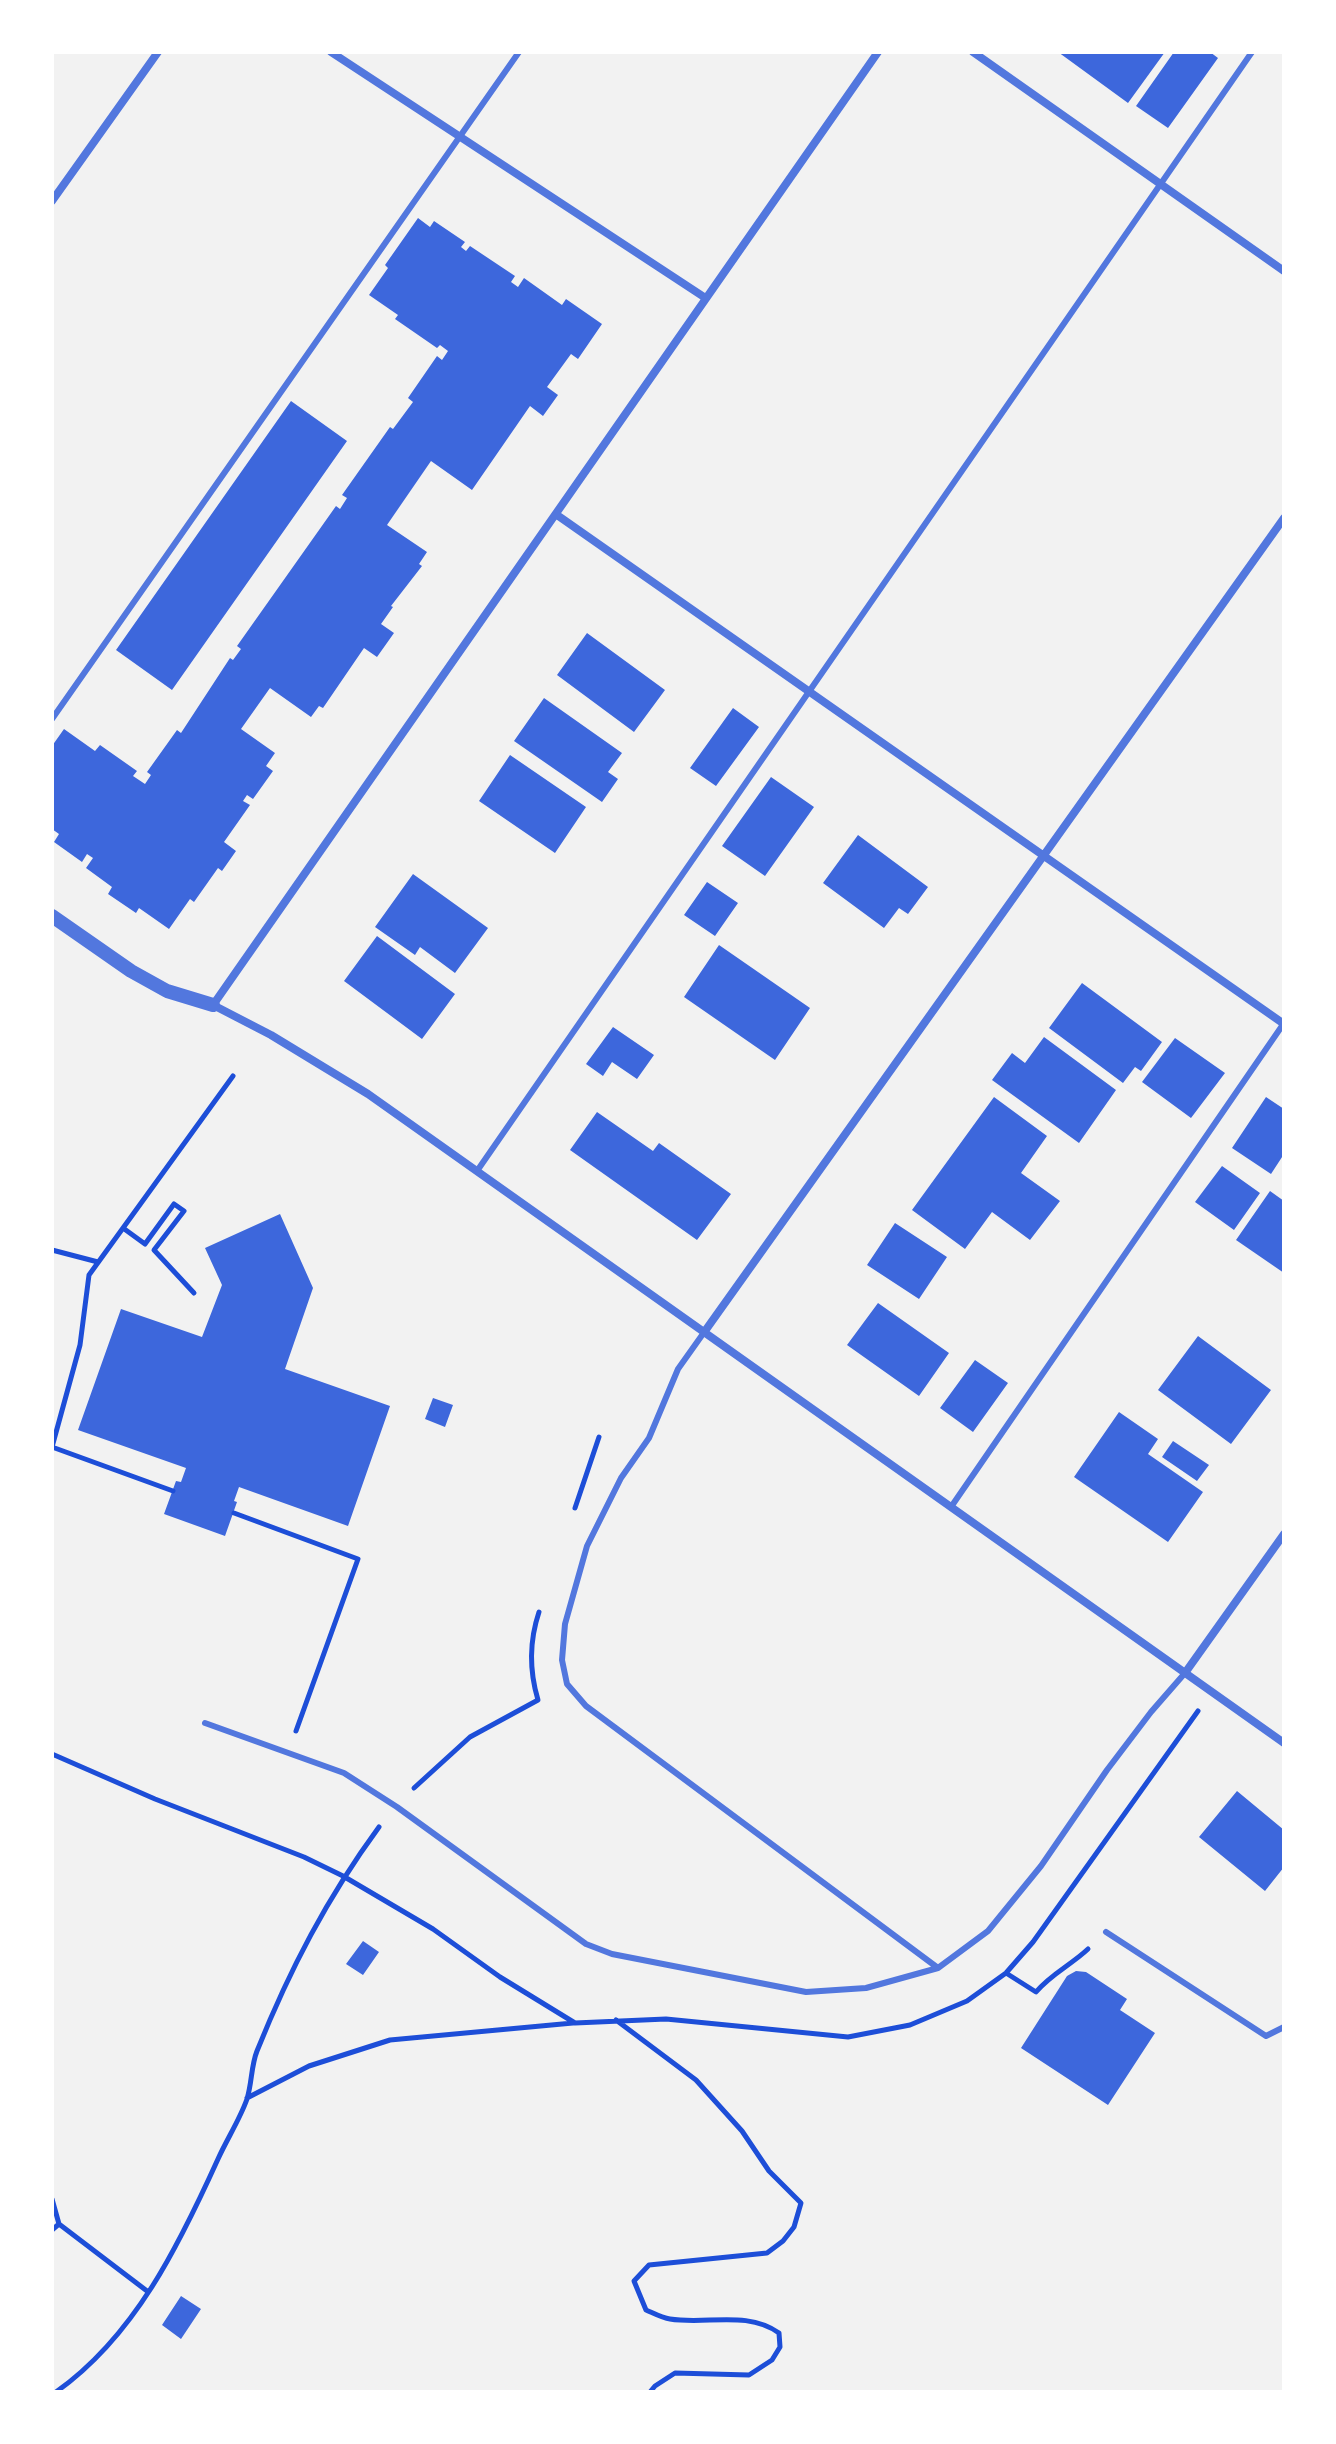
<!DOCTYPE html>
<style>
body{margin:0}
#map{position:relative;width:1336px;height:2444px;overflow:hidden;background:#f2f2f2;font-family:"Roboto Condensed",sans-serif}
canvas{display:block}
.frame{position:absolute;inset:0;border:54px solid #fff;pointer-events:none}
</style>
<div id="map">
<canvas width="1336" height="2444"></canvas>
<div class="frame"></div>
</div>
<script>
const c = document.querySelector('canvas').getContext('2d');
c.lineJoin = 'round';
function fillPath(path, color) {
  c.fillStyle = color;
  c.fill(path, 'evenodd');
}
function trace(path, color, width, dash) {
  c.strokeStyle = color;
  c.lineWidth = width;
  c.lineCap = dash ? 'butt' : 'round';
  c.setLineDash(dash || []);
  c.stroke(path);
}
fillPath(new Path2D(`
 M1058 52H1165L1128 103Z
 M1174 52H1210L1218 58 1168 128 1136 106Z
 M418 218 430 227 434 221 465 242 461 247 466 251 470 246 515 276 511 282 518 287 524 278 562 305 566 299 602 324 578 359 571 354 547 387 558 395 543 416 530 406 472 490 431 461 387 525 427 552 419 564 422 566 391 606 393 607 381 624 394 633 377 657 364 648 323 708 319 706 311 717 270 688 241 729 275 753 266 766 273 771 253 799 247 795 243 801 250 805 224 842 236 851 222 871 218 868 194 902 190 899 169 929 139 908 136 913 108 894 112 887 86 868 93 858 87 854 82 862 54 842 59 834 52 829V746L64 729 95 751 100 745 137 771 133 776 145 784 151 775 147 772 177 730 181 733 230 658 233 660 241 649 237 646 336 506 340 509 347 498 342 495 390 427 393 429 413 402 408 398 437 356 442 360 448 351 440 345 437 348 395 319 398 315 369 295 388 268 385 265Z
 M291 401 347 441 172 690 116 650Z
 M587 633 665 690 634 732 557 675Z
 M544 698 622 753 608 772 618 779 602 802 514 741Z
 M733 708 759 727 716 786 690 768Z
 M510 755 586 807 555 853 479 801Z
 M771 777 814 807 765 876 722 846Z
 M858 835 928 887 908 914 899 908 884 928 823 883Z
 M413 874 488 928 455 973 420 947 415 955 375 927Z
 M707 882 738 903 715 936 684 915Z
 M377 936 455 994 422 1039 344 981Z
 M719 945 810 1008 775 1060 684 997Z
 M1082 983 1162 1042 1141 1071 1135 1067 1123 1083 1049 1028Z
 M613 1027 654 1055 637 1079 612 1062 603 1076 586 1064Z
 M1044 1037 1116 1090 1079 1143 992 1080 1012 1053 1025 1063Z
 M1175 1038 1225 1073 1191 1118 1142 1082Z
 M994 1097 1047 1136 1021 1173 1060 1201 1030 1240 992 1212 965 1249 912 1210Z
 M1266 1097 1284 1109V1154L1271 1174 1232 1148Z
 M597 1112 653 1151 659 1143 731 1194 697 1240 570 1150Z
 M1222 1166 1260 1193 1234 1230 1195 1202Z
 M1270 1191 1284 1201V1273L1236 1240Z
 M280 1214 313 1288 285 1369 390 1406 348 1526 239 1487 234 1501 237 1502 225 1536 164 1514 176 1481 181 1482 186 1468 78 1430 121 1309 202 1337 222 1285 205 1248Z
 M895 1223 947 1257 919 1299 867 1265Z
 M878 1303 949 1353 919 1396 847 1345Z
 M1198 1336 1271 1390 1231 1444 1158 1390Z
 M975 1360 1008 1383 973 1432 940 1408Z
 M433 1398 453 1405 445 1427 425 1419Z
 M1119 1412 1158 1439 1148 1454 1203 1492 1168 1542 1074 1477Z
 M1173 1441 1209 1465 1197 1481 1162 1457Z
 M1237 1791 1284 1830V1867L1265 1891 1199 1837Z
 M363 1941 379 1952 363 1975 346 1964Z
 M1076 1971 1086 1972 1127 1999 1120 2010 1155 2033 1108 2105 1021 2048 1067 1976Z
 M181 2296 201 2309 181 2339 162 2325Z`), '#3d67dc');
trace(new Path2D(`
 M123 1228 145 1244 174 1204 184 1211 154 1250 194 1293
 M52 1250 98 1262
 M52 1447 80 1345 89 1275 233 1076
 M52 1447 173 1491
 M575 1508 599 1437
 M234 1513 358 1559 296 1731
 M52 1754 155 1799 304 1857 343 1876 433 1929 500 1977 575 2023 666 2019 848 2037 910 2025 967 2001 1006 1973 1033 1942 1198 1711
 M414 1788 470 1737 538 1700C529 1670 529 1642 539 1612
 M1006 1973 1036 1992C1051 1974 1071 1965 1088 1949
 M616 2020 696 2080 742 2131 769 2171 801 2203 794 2227 783 2241 767 2253 649 2265 634 2281 646 2310C653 2313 662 2318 670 2319 706 2325 747 2310 779 2333L780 2347 772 2360 749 2375 675 2373 655 2386 650 2392
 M247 2098 309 2066 390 2040 573 2023
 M52 2199 59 2224 147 2291
 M52 2230 59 2224
 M56 2392C135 2336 179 2245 218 2159 227 2139 240 2119 247 2099 252 2083 251 2066 257 2051 290 1969 327 1898 379 1827`), '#1d4ed8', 5);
trace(new Path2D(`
 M52 719 519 52
 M477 1171 1252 52
 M705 1331 678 1369 649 1438 621 1478 587 1546 565 1624 562 1660 567 1684 586 1706 938 1968
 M951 1507 1284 1023
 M205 1723 344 1773 397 1807 586 1944 612 1954 806 1992 866 1988 938 1968 988 1931 1041 1866 1107 1770 1151 1712 1185 1673
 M1106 1932 1266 2036 1284 2027`), '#5277de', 6);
trace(new Path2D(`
 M331 52 704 297
 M878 52 213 1005 271 1035 368 1094 1284 1743
 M973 52 1284 271
 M52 201 158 52
 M557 515 1284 1024
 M705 1331 1284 518
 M1185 1673 1284 1534`), '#5277de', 8);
trace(new Path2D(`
 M52 916 131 971 167 991 213 1005`), '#5277de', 14);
</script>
